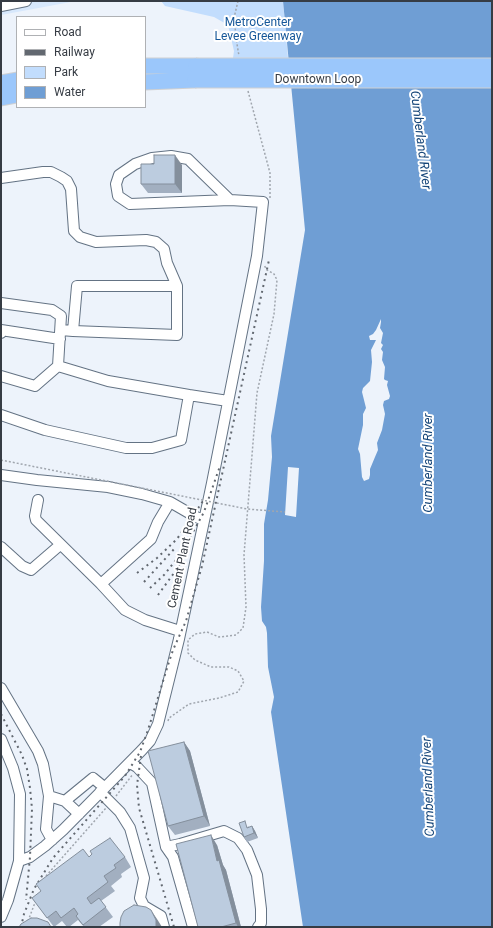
<!DOCTYPE html>
<html>
<head>
<meta charset="utf-8">
<style>
  body { margin:0 }
  #map { position:relative; width:493px; height:928px; overflow:hidden; background:#edf3fb; font-family:Roboto,sans-serif }
  canvas { display:block }
  .frame { position:absolute; inset:0; border:2px solid #363c44; pointer-events:none }
  .legend { position:absolute; left:16px; top:16px; width:130px; height:92px; box-sizing:border-box; background:#fff; border:1px solid #afb1b4; margin:0; padding:5px 7px; list-style:none; font-size:12px; color:#363c44 }
  .legend li { display:flex; align-items:center; gap:8px; height:20px }
  .legend b { width:20px; border:1px solid #afb1b4 }
</style>
</head>
<body>
<div id="map">
<canvas width="493" height="928"></canvas>
<div class="frame"></div>
<ul class="legend">
<li><b style="height:5px;background:#fff"></b>Road</li>
<li><b style="height:5px;background:#626870"></b>Railway</li>
<li><b style="height:11px;background:#c2ddfd"></b>Park</li>
<li><b style="height:11px;background:#6f9ed4"></b>Water</li>
</ul>
</div>
<script>
const context = document.querySelector('canvas').getContext('2d');
context.lineJoin = 'round';
function fillPath(path, color) {
  context.fillStyle = color;
  context.fill(path, 'evenodd');
}
function poly(rows) {
  const path = new Path2D();
  for (const r of rows) {
    path.moveTo(r[0], r[1]);
    for (let i = 2; i < r.length; i += 2) path.lineTo(r[i], r[i + 1]);
  }
  return path;
}
function trace(path, color, width, dash) {
  context.strokeStyle = color;
  context.lineWidth = width;
  context.lineCap = dash ? 'butt' : 'round';
  context.setLineDash(dash || []);
  context.stroke(path);
}
function drawText(font, color, halo, rows, align = 'center') {
  context.font = font + ' Roboto,sans-serif';
  context.lineWidth = 4;
  context.setLineDash([]);
  context.textBaseline = 'middle';
  context.strokeStyle = halo;
  context.fillStyle = color;
  for (const [text, x, y, turn = 0] of rows) {
    context.save();
    context.translate(x, y);
    context.rotate((+turn || 0) * Math.PI / 180);
    context.textAlign = isNaN(turn) ? turn : align;
    if (halo) context.strokeText(text, 0, 0);
    context.fillText(text, 0, 0);
    context.restore();
  }
}
fillPath(poly([
  [1,1,76,1,1,15]
]), '#d7e8fc');
fillPath(poly([
  [161,1,283,1,288,58,233,58,234,51,228,25,214,17,165,6]
]), '#c2ddfd');
fillPath(poly([
  [283,1,492,1,492,927,303,927,271,712,274,697,268,667,267,633,266,627,262,621,261,607,264,561,264,524,268,500,272,457,271,436,305,230],
  [381,319,381,322,380,328,383,333,381,343,383,345,381,349,383,352,382,360,385,367,384,379,385,380,388,381,387,385,390,396,389,399,384,401,383,405,385,414,382,430,377,443,378,450,375,457,370,469,370,475,369,479,364,481,362,477,360,454,358,449,363,425,363,414,366,408,362,392,363,388,370,381,372,362,371,350,376,340,370,340,369,336,373,334,376,330],
  [288,467,299,468,296,517,285,515]
]), '#6f9ed4');
const minor = poly([
  [1,6,26,1],
  [1,178,43,172,51,172,61,177,67,181,71,189,74,231,80,237,96,242,146,240,156,242,164,249,167,263,177,286],
  [1,303,52,310,61,316,58,366,35,386,1,376],
  [61,330,73,331,177,335,177,286,77,286,73,331],
  [1,333,1,330,60,339],
  [58,366,108,381,189,395,228,401],
  [1,415,45,430,126,448,152,448,181,440,189,395],
  [1,475,37,480,108,487,142,494,170,502],
  [38,500,35,516,36,520,101,584],
  [1,547,22,566,31,570,60,545],
  [180,631,145,620,125,610,101,584,151,539,158,522,170,502,196,517,204,520],
  [1,688,38,751,43,764,49,796,46,829,52,840],
  [1,739,13,768,20,794,19,861,8,900,1,917],
  [130,763,137,767,152,783,166,847,173,857,193,927],
  [100,792,120,812,130,828,144,878,140,898,144,906,161,916,164,927],
  [49,796,65,801,79,814],
  [65,801,93,778,104,787],
  [166,847,180,844,224,831,238,838,247,850,257,875,261,909,261,923,258,927],
  [19,861,30,857,45,846,63,830,142,750,150,741,158,724,179,639,212,483,257,256,263,202,230,200,188,159,171,156,152,158,135,164,119,175,116,184,118,196,130,204,230,200]
]);
const highway = poly([
  [145,66,196,66],
  [145,82,195,80],
  [1,83,17,80],
  [1,98,17,95]
]);
trace(minor, '#647384', 12);
trace(highway, '#cfd0d2', 17);
trace(poly([
  [238,1,234,18,237,44,239,56],
  [248,91,270,173,270,198],
  [168,721,169,718,189,704,219,698,238,692,244,681,238,671,229,667,211,667,195,660,188,653,188,640,195,634,207,632,219,637,236,635,243,628,246,607,244,555,257,393,274,314,277,280,274,274,267,270,264,265],
  [116,796,133,774],
  [46,876,106,808],
  [28,921,36,900]
]), '#a0a6ae', 1.5, [2, 2]);
trace(minor, '#fff', 10);
trace(highway, '#9bc7fb', 15);
trace(poly([
  [137,573,157,558,177,539,203,501],
  [144,582,175,548],
  [150,588,164,575,176,560,193,532,204,512,220,466],
  [158,595,174,573,187,553],
  [1,714,22,755,27,769,30,788,32,809,30,857,26,900],
  [141,756,137,785,139,808,174,927],
  [21,927,24,914,34,889,53,858,125,776,140,752,148,730,168,665,173,650,186,621,202,566,269,260]
]), '#626870', 2, [2, 4]);
const highwayBridge = poly([
  [196,66,492,66],
  [195,80,492,80]
]);
trace(highwayBridge, '#cfd0d2', 17, []);
trace(poly([
  [1,460,247,509,285,512]
]), '#a0a6ae', 1.5, [2, 2]);
trace(highwayBridge, '#9bc7fb', 15);
fillPath(poly([
  [182,165,182,193,148,193,141,184],
  [184,742,190,751,210,826,175,835,168,826],
  [248,826,249,827,252,826,255,831,258,838,247,842,244,837],
  [217,845,223,865,226,870,241,927,198,927],
  [89,857,125,857,131,867,121,874,122,877,111,886,115,891,101,901,113,917,99,927,84,927,78,920,69,927,67,927,62,921,54,927,32,898]
]), '#a2afc0');
fillPath(poly([
  [175,155,182,165,182,193,175,184],
  [184,742,190,751,210,826,204,816],
  [252,826,255,831,258,838,254,833],
  [211,835,217,845,223,865,226,870,241,927,238,927,236,923,217,861],
  [151,910,157,919,162,927,156,927]
]), '#848f9c');
const building = poly([
  [154,155,175,155,175,184,141,184,141,164,154,164,154,155],
  [184,742,204,816,168,826,148,751,184,742],
  [245,821,247,828,252,826,254,833,244,837,239,823,245,821],
  [211,835,217,861,219,860,236,923,221,927,198,927,176,844,211,835],
  [110,838,125,857,114,865,116,868,104,876,108,882,87,898,91,904,99,898,106,907,83,925,76,916,78,914,74,908,61,918,56,911,47,918,32,898,41,891,36,884,83,849,89,857,92,854,90,851,110,838],
  [134,905,146,907,151,910,156,920,156,927,120,927,120,923,121,917,124,911,134,905],
  [31,918,37,918,48,922,51,927,19,927,21,924,31,918]
]);
fillPath(building, '#bcccdf');
trace(building, '#848f9c', 1);
drawText('12px', '#155799', '#fff', [
  ["MetroCenter",258,23],
  ["Levee Greenway",258,37]
]);
drawText('12px', '#363c44', '#fff', [
  ["Downtown Loop",318,80],
  ["Cement Plant Road",183,558,-78]
]);
drawText('italic 13px', '#164679', '#fff', [
  ["Cumberland River",420,140,83],
  ["Cumberland River",429,463,-90],
  ["Cumberland River",429,787,-92]
]);
</script>
</body>
</html>
